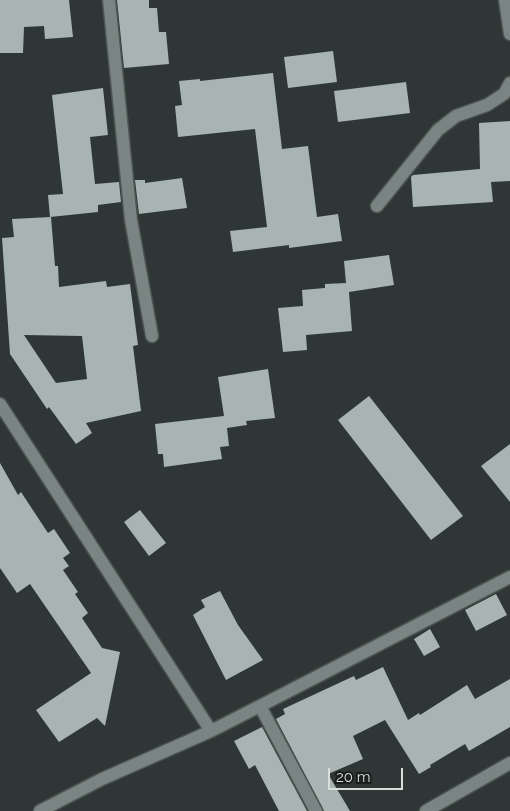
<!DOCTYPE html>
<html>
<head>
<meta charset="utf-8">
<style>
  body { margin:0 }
  #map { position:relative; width:510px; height:811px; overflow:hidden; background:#2e3736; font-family:Raleway,sans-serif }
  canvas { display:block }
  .scale { position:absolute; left:328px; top:768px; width:75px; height:22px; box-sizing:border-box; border:2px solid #d8dedc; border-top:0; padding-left:6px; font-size:15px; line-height:18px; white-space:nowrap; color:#d8dedc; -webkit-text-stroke:4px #191e1d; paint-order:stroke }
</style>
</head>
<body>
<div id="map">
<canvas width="510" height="811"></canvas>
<div class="scale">20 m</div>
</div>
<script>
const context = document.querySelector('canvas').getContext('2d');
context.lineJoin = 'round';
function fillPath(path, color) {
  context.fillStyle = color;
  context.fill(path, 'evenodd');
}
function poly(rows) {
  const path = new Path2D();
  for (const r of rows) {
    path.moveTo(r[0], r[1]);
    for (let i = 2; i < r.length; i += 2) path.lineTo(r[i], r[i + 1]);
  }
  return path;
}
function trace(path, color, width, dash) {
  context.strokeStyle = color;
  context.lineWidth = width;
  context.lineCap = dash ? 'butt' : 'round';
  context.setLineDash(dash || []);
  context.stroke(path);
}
fillPath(poly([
  [0,0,69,0,73,37,45,39,44,26,24,27,23,53,0,53],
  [117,0,149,0,149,8,157,8,159,32,166,32,169,64,124,68],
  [333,51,337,82,288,88,284,57],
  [273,73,282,149,308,146,317,217,338,214,342,241,289,248,289,245,233,252,230,231,267,227,255,129,178,137,175,106,182,105,179,81,200,79,200,81],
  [406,82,410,113,338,122,334,91],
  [103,88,108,135,90,137,95,184,119,182,121,202,98,205,98,212,50,217,48,195,63,194,52,95],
  [510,121,510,181,491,182,493,202,413,207,411,177,413,175,480,169,479,123],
  [182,178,187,208,139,214,135,180,145,180,145,183],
  [51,217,55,266,58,266,59,287,106,281,107,287,130,284,138,345,133,346,141,411,86,423,92,433,76,444,49,407,47,409,10,354,2,238,14,237,12,219],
  [24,335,82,336,87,379,56,383],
  [389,255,394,285,349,292,352,331,306,335,307,350,283,352,278,308,303,306,302,290,325,288,325,284,346,283,344,261],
  [268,369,275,418,246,421,247,425,227,428,229,446,220,447,222,459,164,467,163,454,158,454,155,424,224,416,218,377],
  [369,396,463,516,431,540,338,420],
  [510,444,510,502,481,466],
  [0,463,18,495,21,492,48,533,54,529,70,553,63,558,69,566,63,570,78,592,75,594,88,613,82,618,102,648,120,652,105,726,97,718,59,742,36,710,91,673,30,584,17,593,0,568],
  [140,510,166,543,149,556,124,522],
  [220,591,238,625,263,660,226,680,193,615,205,607,201,600],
  [496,594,507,615,476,631,465,610],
  [430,629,440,647,424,656,414,639],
  [383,667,408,720,419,713,420,715,467,685,475,699,510,679,510,727,469,751,465,744,430,765,431,767,419,774,385,720,353,736,363,759,328,774,350,811,324,811,276,719,285,714,283,709,354,676,356,680],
  [262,727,307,811,279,811,255,765,249,769,234,741]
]), '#a8b4b2');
const street = poly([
  [109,0,131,220,152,336],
  [505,0,510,34],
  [377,206,438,130,456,116,487,105,504,94,510,83],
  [0,404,211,731],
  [260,706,316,811],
  [40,811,102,779,211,731,260,706,510,577],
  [426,811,510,763]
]);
trace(street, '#4c5452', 15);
trace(street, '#7a8583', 12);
</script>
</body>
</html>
